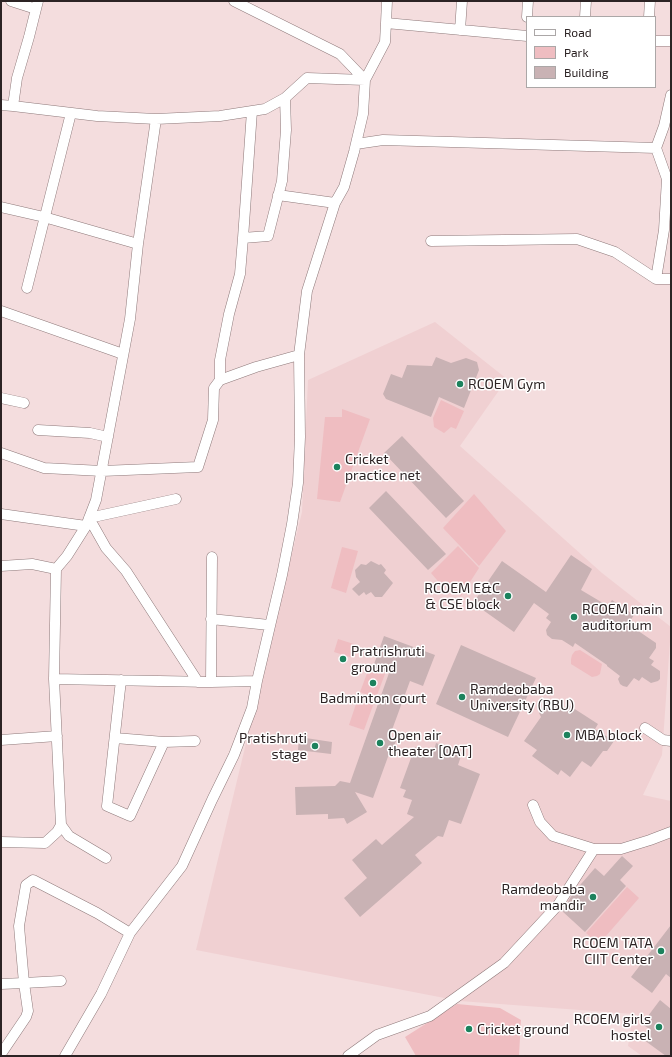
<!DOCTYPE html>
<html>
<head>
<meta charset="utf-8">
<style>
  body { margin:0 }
  #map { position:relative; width:672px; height:1057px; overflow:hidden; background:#f4ddde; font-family:"Exo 2",sans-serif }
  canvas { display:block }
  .frame { position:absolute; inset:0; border:2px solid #2c2324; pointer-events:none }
  .legend { position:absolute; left:526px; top:16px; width:130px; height:72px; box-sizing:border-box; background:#fff; border:1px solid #aba7a7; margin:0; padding:5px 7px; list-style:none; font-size:12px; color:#2c2324 }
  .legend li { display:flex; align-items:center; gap:8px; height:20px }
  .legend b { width:20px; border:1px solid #aba7a7 }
</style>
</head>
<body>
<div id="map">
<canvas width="672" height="1057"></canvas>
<div class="frame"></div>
<ul class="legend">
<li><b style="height:5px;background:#fff"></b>Road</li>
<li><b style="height:11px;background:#efbdc1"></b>Park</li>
<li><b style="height:11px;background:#c9b2b4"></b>Building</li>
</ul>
</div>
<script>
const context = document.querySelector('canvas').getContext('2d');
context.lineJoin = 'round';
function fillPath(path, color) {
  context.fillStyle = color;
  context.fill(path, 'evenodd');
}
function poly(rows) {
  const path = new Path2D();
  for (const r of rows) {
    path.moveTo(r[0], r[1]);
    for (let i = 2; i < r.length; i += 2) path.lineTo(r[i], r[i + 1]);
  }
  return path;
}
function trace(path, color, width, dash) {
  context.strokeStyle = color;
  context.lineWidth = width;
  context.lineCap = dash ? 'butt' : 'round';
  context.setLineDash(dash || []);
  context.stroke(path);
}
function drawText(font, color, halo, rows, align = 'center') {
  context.font = font + ' "Exo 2",sans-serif';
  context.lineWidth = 3;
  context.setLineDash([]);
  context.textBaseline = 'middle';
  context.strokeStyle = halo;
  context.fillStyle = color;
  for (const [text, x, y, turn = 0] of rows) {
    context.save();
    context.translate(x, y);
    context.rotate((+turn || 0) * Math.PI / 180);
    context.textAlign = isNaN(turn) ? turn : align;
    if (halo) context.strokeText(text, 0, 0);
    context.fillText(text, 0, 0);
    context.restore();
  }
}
fillPath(poly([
  [435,322,507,379,460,446,602,573,671,627,662,755,643,795,671,801,671,1056,642,1056,628,1046,633,1014,460,1001,196,950,302,512,308,380]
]), '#f0d0d2');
fillPath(poly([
  [441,400,464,411,456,429,451,427,444,433,434,427,433,418],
  [342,409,370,419,340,502,317,499,325,417,342,417],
  [474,494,506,531,479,566,443,528],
  [458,546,479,568,461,596,447,583,443,587,431,573],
  [342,547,358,551,346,593,331,588],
  [338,639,357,645,353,658,334,652],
  [580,650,602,664,600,674,597,676,592,677,571,664,571,659,572,655,575,651],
  [369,668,385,674,376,698,360,692],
  [359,695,375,700,364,730,349,725],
  [627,887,639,898,599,944,586,933],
  [457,1004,500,1008,521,1020,519,1056,416,1056,405,1037]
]), '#efbdc1');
fillPath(poly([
  [436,357,451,363,466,358,477,362,479,370,464,408,439,397,431,417,386,399,383,394,391,374,402,378,407,365,432,366],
  [402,436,464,501,446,518,384,453],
  [386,491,446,554,428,570,369,508],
  [571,555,592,569,581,590,608,606,612,600,634,615,628,624,656,643,656,648,649,658,654,661,651,665,660,671,660,679,658,681,651,683,642,677,639,681,634,678,627,687,623,686,620,684,618,679,620,676,607,666,607,665,575,643,573,647,562,640,552,639,547,635,546,630,551,622,546,618,549,614,534,603,514,632,473,603,502,561,546,592],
  [371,561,379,565,381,564,386,570,384,573,393,583,382,597,375,597,371,592,366,595,364,592,359,596,352,589,360,582,356,577,355,570,361,564,366,565],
  [384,636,435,655,423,686,410,681,389,738,396,741,391,755,389,754,373,798,355,792,367,812,347,824,344,818,328,819,328,814,296,815,295,787,335,786,340,781,350,783,389,673,373,667],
  [461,645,536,678,508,737,436,704],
  [548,699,564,709,567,704,598,724,595,729,614,741,607,751,603,751,591,767,582,761,570,777,561,770,558,775,532,756,537,750,524,741,541,717,539,713],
  [299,737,332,742,331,754,298,750],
  [436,743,462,753,458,765,480,774,461,824,449,820,443,837,438,836,415,855,422,863,360,917,344,898,367,878,352,860,376,839,382,845,414,817,407,814,412,800,403,797,406,790,400,788,415,747,433,754],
  [622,856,633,866,620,880,626,886,585,932,562,911,574,892,595,868,604,876],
  [671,925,671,978,666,974,652,993,631,977],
  [660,1000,671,1009,671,1053,669,1056,666,1056,644,1040,651,1030,642,1024]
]), '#c9b2b4');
const minor = poly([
  [11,1,36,9],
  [234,1,340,54,365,80],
  [387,1,386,23,527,36],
  [527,17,528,1],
  [585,17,586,1],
  [649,17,650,1],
  [460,30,462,1],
  [655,41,671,41],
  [671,95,664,126,656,148,667,179,664,230,656,279,671,279],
  [285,98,286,130,282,181,268,236,243,238,240,274,229,314,220,360,220,380,256,367,299,355],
  [1,105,13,106,17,78,29,37,38,1],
  [13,106,97,116,156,119,220,116,265,109,285,98,307,78,365,80],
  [356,144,383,140,656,148],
  [278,195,335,203],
  [1,207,44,217,138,244],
  [243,238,252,111],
  [431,241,577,239,615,252,656,279],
  [27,288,71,113],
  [1,311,123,354],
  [1,398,24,403],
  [38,430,90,433,108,437],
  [1,453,44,468,102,471,198,467,213,420,214,388,220,380],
  [176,499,89,518,106,548,126,571,198,682],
  [1,514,86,526],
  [1,566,32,564,56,569,67,556,86,526,96,500,130,319,138,244,156,119],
  [56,569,54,679,211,682,257,681,282,575,292,524,298,483,300,437,299,355,307,291,335,203,344,187,354,152,363,114,365,80,385,42,386,23],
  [211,619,269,625],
  [54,679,61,825,69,836,106,858],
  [121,680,107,806,130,816,164,742,195,741],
  [211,682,212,557],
  [645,728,663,740,671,741],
  [115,738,164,742],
  [1,740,57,736],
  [533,805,540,822,553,836,594,849,621,849,650,840,671,832],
  [1,842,45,843,57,832,61,825],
  [1,984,24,983,19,926,26,885,33,880,97,913,130,933,182,866,212,800,234,755,252,708,257,681],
  [1,1054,26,1017,28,1011,24,983,61,981],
  [65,1056,101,994,130,933],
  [348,1056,377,1035,430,1016,504,963,558,905,594,849]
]);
trace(minor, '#8e797a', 11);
trace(minor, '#fff', 10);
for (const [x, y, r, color] of [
  [460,384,4,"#1c825d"],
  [337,467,4,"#1c825d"],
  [508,596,4,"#1c825d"],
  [574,617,4,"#1c825d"],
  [343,659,4,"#1c825d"],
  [373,683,4,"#1c825d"],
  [462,697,4,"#1c825d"],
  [567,735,4,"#1c825d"],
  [380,743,4,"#1c825d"],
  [315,746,4,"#1c825d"],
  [593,897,4,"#1c825d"],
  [661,951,4,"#1c825d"],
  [659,1027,4,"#1c825d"],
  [469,1029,4,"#1c825d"]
]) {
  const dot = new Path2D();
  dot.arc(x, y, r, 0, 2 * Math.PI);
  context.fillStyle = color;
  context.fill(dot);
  trace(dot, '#fff', 1.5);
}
drawText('14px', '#2c2324', '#fff', [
  ["RCOEM Gym",468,384],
  ["Cricket",345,459],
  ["practice net",345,475],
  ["RCOEM E&C",500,588,"right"],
  ["& CSE block",500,604,"right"],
  ["RCOEM main",582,609],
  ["auditorium",582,625],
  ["Pratrishruti",351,651],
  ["ground",351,667],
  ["Ramdeobaba",470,689],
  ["University (RBU)",470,705],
  ["Badminton court",373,698,"center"],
  ["Open air",388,735],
  ["theater [OAT]",388,751],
  ["MBA block",575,735],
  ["Pratishruti",307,738,"right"],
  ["stage",307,754,"right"],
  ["Ramdeobaba",585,889,"right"],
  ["mandir",585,905,"right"],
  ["RCOEM TATA",653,943,"right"],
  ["CIIT Center",653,959,"right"],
  ["RCOEM girls",651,1019,"right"],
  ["hostel",651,1035,"right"],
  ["Cricket ground",477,1029]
], 'left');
</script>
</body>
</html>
